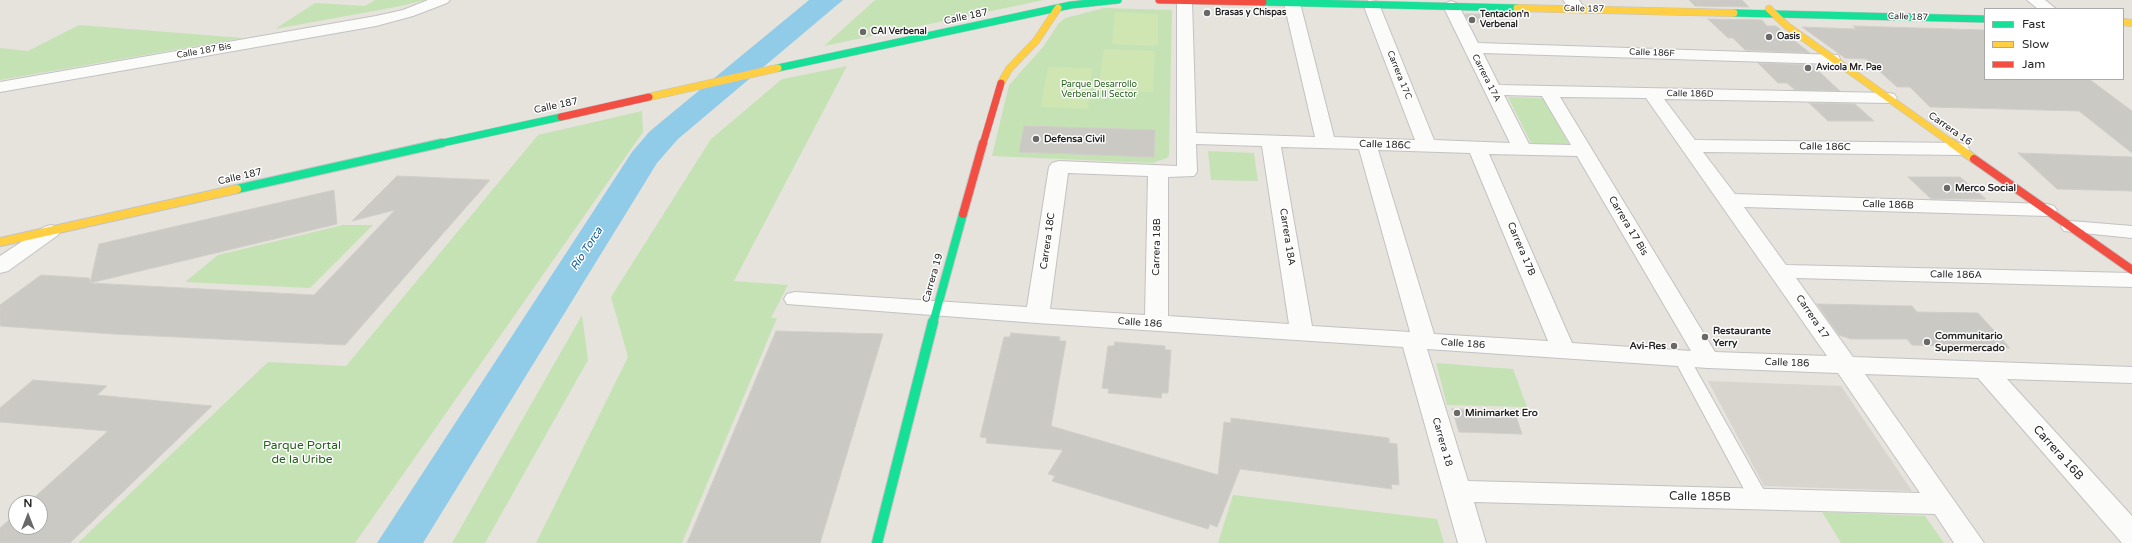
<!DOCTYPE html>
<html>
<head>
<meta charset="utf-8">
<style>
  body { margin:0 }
  #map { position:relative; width:2132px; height:543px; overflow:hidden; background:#e6e3dd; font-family:"Varela Round",sans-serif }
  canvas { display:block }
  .legend { position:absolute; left:1984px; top:8px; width:140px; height:72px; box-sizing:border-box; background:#fff; border:1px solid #a9a9a9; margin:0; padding:5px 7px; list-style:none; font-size:12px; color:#272727 }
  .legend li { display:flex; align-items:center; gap:8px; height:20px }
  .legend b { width:20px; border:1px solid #a9a9a9 }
  .north { position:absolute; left:8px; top:495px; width:40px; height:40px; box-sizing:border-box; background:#fff; border:1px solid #a9a9a9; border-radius:50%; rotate:0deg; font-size:11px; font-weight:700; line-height:16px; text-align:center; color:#272727 }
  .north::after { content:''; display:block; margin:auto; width:14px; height:18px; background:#6a6967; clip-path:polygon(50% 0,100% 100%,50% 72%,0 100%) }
</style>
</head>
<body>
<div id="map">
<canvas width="2132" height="543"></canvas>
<ul class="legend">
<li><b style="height:5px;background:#16e098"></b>Fast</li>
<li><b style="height:5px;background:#ffcf43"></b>Slow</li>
<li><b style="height:5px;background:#f24e42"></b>Jam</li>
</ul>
<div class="north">N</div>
</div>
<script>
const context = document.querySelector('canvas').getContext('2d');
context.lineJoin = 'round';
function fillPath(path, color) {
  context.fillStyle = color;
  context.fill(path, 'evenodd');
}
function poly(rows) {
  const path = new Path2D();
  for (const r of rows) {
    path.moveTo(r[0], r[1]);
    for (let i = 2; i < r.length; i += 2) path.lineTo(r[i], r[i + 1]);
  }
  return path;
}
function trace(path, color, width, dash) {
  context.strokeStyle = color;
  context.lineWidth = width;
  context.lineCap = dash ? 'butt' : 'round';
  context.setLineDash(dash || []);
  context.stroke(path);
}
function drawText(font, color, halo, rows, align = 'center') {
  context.font = font + ' "Varela Round",sans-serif';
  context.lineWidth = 3;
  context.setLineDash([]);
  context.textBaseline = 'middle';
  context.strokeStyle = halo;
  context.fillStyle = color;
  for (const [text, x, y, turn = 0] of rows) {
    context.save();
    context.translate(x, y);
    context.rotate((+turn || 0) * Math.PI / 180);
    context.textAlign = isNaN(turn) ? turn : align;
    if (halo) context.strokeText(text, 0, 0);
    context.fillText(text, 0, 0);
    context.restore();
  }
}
fillPath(poly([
  [375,0,426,0,401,6,275,29,315,3,365,6],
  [875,0,1044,0,824,46],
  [1104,8,1172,10,1169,155,1167,158,1152,163,992,156,1009,85,1043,47,1058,24,1065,18],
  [79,25,243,38,0,80,0,48,28,51],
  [847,66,734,281,788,285,771,318,777,318,682,543,536,543,628,357,611,297,711,139,782,79],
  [1508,97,1543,98,1571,148,1533,147],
  [642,111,643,132,355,543,78,543,268,362,346,366,538,135],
  [1208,151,1254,153,1258,181,1211,180],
  [343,225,373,225,310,288,185,282,218,255],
  [582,315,588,360,485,543,452,543],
  [1436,363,1513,369,1527,407,1447,405],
  [1233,495,1437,519,1444,543,1218,543],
  [1822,512,1925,516,1944,543,1841,543]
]), '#c5e2b5');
fillPath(poly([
  [1115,12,1158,14,1158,46,1112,44],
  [1104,49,1155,51,1153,92,1098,90],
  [1048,67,1092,68,1088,109,1041,107]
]), '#cfe6b3');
fillPath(poly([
  [1708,381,1841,386,1912,491,1764,486]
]), '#d8d5ce');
fillPath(poly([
  [809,0,843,0,678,139,657,163,423,543,377,543,632,152,650,131]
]), '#90cce8');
const building = poly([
  [1689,0,1742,0,1749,7,1695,6,1689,0],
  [1465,14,1484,14,1490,23,1469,22,1465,14],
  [1708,19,1762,20,1767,26,1776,26,1810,53,1745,50,1733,38,1728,38,1708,19],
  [1853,26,1985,30,1985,79,2089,79,2132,111,2132,153,2079,111,1930,107,1910,87,1897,87,1866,59,1845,58,1802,27,1856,29,1853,26],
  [1758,63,1812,65,1840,91,1795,90,1787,83,1778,83,1758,63],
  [1809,103,1855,104,1874,121,1828,121,1809,103],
  [1024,126,1155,130,1154,157,1019,152,1024,126],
  [2018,153,2132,157,2132,191,2057,189,2018,153],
  [397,176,490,180,345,345,113,334,0,326,0,305,41,275,89,278,90,283,99,244,334,190,337,224,90,283,314,295,395,210,352,221,397,176],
  [1908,177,1960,177,1986,199,1931,199,1908,177],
  [1817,304,1912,306,1917,312,1978,313,2010,348,1912,345,1907,339,1851,339,1839,335,1817,304],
  [776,331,883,334,820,543,687,543,776,331],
  [1011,333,1060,337,1059,341,1066,341,1051,426,1218,475,1224,422,1231,423,1231,418,1389,438,1389,443,1397,444,1399,485,1391,484,1392,489,1240,469,1217,527,1210,524,1208,529,1052,481,1055,476,1048,474,1063,450,986,443,987,438,980,437,1004,337,1010,337,1011,333],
  [1115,342,1165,346,1165,350,1171,350,1168,393,1162,393,1161,398,1108,393,1109,389,1102,388,1108,346,1114,346,1115,342],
  [33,380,107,386,97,395,212,406,70,543,0,543,0,528,16,514,16,527,40,527,40,503,28,503,108,431,0,422,0,408,33,380],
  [1452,409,1514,410,1522,434,1459,432,1452,409]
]);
fillPath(building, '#cbc9c4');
trace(building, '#d1cec9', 1);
const lane = poly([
  [1682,354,1688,355,1690,359,1766,494,1768,499,1766,504,1759,506,1752,504,1674,359,1676,355,1682,354]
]);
const street = poly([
  [428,0,450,0,447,3,413,16,376,26,0,92,0,82,376,16,403,10,428,0],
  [1177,0,1192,1,1196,133,1315,137,1284,3,1286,0,1298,0,1300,3,1334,137,1415,140,1363,4,1369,0,1376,1,1379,4,1434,140,1510,143,1443,6,1446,3,1451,1,1456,3,1459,6,1478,43,1838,55,1840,59,1838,63,1832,64,1483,53,1499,85,1888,93,1894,94,1897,98,1894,102,1888,103,1664,99,1695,140,1960,143,1967,145,1969,149,1967,153,1960,155,1703,152,1735,194,2047,204,2054,206,2057,210,2054,214,2047,216,1744,207,1786,265,2132,273,2132,287,1796,278,1853,357,2132,367,2132,383,2007,379,2132,516,2132,543,2122,543,1978,378,1865,374,1984,543,1954,543,1935,514,1474,502,1486,543,1458,543,1403,347,1037,323,787,304,784,299,787,294,795,292,1027,307,1049,167,1052,163,1059,161,1177,166,1177,0],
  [1504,95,1542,96,1571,145,1529,144,1504,95],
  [1560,97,1646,98,1827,356,1715,352,1560,97],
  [1196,144,1262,146,1289,324,1168,316,1168,177,1194,176,1197,172,1196,144],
  [1281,147,1359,149,1410,332,1312,326,1281,147],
  [1378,150,1470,153,1548,341,1434,334,1378,150],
  [1489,154,1577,156,1691,351,1572,343,1489,154],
  [1068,173,1148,176,1145,315,1050,309,1068,173],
  [1427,349,1708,368,1838,373,1920,493,1468,481,1427,349],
  [1563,0,1579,0,1585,9,1582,12,1572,12,1563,0],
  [2027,0,2045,0,2056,9,2038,9,2027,0],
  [2071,221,2132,226,2132,238,2064,231,2061,227,2064,223,2071,221],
  [51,225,58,227,61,231,58,235,8,271,0,273,0,256,44,227,51,225]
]);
const fastFar2 = poly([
  [1263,2,1517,8],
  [1734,13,1985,19],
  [778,68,1071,5,1118,0],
  [438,144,561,117]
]);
const fastFar1 = poly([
  [237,189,442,143],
  [933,323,963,214]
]);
const fast = poly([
  [877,543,933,322]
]);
const slowFar1 = poly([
  [1517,8,1734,13],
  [1769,9,1787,26,1953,144],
  [2123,22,2132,23],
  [1001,83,1009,69,1036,41,1058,8],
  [649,97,778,68]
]);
const slow = poly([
  [1952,143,1974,159],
  [0,242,237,189]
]);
const jamFar1 = poly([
  [1159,0,1263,2],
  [561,117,649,97],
  [983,144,1001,83]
]);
const jam = poly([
  [1974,159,2132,270],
  [963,214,983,143]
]);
trace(lane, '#c3c2c3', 2);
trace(street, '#c3c2c3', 2);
trace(fastFar2, '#c3c2c3', 8);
trace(fastFar1, '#c3c2c3', 10);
trace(fast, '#c3c2c3', 12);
trace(slowFar1, '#c3c2c3', 8);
trace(slow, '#c3c2c3', 10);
trace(jamFar1, '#c3c2c3', 8);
trace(jam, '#c3c2c3', 10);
fillPath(lane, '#fbfbfa');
fillPath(street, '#fbfbfa');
trace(fastFar2, '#16e098', 7);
trace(fastFar1, '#16e098', 8);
trace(fast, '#16e098', 10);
trace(slowFar1, '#ffcf43', 7);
trace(slow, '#ffcf43', 8);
trace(jamFar1, '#f24e42', 7);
trace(jam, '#f24e42', 8);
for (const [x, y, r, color] of [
  [1207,13,4,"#6a6967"],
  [1472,20,4,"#6a6967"],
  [863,32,4,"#6a6967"],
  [1769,37,4,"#6a6967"],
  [1808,68,4,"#6a6967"],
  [1036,139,4,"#6a6967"],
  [1947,188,4,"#6a6967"],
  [1705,337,4,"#6a6967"],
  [1927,342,4,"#6a6967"],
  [1674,346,4,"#6a6967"],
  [1457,413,4,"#6a6967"]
]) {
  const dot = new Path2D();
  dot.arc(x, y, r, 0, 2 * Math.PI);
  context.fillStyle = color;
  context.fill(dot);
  trace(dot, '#fff', 1.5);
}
drawText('9px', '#272727', '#fff', [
  ["Calle 187",1584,9,1],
  ["Calle 187",1908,17,2],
  ["Calle 187 Bis",204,51,-10],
  ["Calle 186F",1652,53,2],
  ["Carrera 17C",1399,75,68],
  ["Carrera 17A",1486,78,63],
  ["Calle 186D",1690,94,1]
]);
drawText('bold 9px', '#272727', '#fff', [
  ["Brasas y Chispas",1215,13],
  ["Tentacion'n",1480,15],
  ["Verbenal",1480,25],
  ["CAI Verbenal",871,32],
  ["Oasis",1777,37],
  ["Avicola Mr. Pae",1816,68]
], 'left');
drawText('9px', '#24621a', '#fff', [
  ["Parque Desarrollo",1099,85],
  ["Verbenal II Sector",1099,95]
]);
drawText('10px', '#272727', '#fff', [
  ["Calle 187",966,17,-12],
  ["Calle 187",556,106,-12],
  ["Carrera 16",1950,129,35],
  ["Calle 186C",1385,145,2],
  ["Calle 186C",1825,147,1],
  ["Calle 187",240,177,-13],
  ["Calle 186B",1888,205,2],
  ["Carrera 17 Bis",1628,226,59],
  ["Carrera 18A",1287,237,81],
  ["Carrera 18C",1048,241,-82],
  ["Carrera 18B",1157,247,-89],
  ["Carrera 17B",1521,249,67],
  ["Calle 186A",1956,275,1],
  ["Carrera 19",933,278,-74],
  ["Carrera 17",1812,317,56],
  ["Calle 186",1140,323,4],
  ["Calle 186",1463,344,4],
  ["Calle 186",1787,363,2],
  ["Carrera 18",1442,442,74]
]);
drawText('bold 10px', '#272727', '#fff', [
  ["Defensa Civil",1044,139],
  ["Merco Social",1955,188],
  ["Restaurante",1713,331],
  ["Yerry",1713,343],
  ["Communitario",1935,336],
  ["Supermercado",1935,348],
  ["Avi-Res",1666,346,"right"],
  ["Minimarket Ero",1465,413]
], 'left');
drawText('italic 11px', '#0e5d95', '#fff', [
  ["Río Torca",587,249,-57]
]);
drawText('12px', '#24621a', '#fff', [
  ["Parque Portal",302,446],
  ["de la Uribe",302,460]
]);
drawText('12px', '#272727', '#fff', [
  ["Carrera 16B",2058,453,48],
  ["Calle 185B",1700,497,1]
]);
</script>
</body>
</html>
